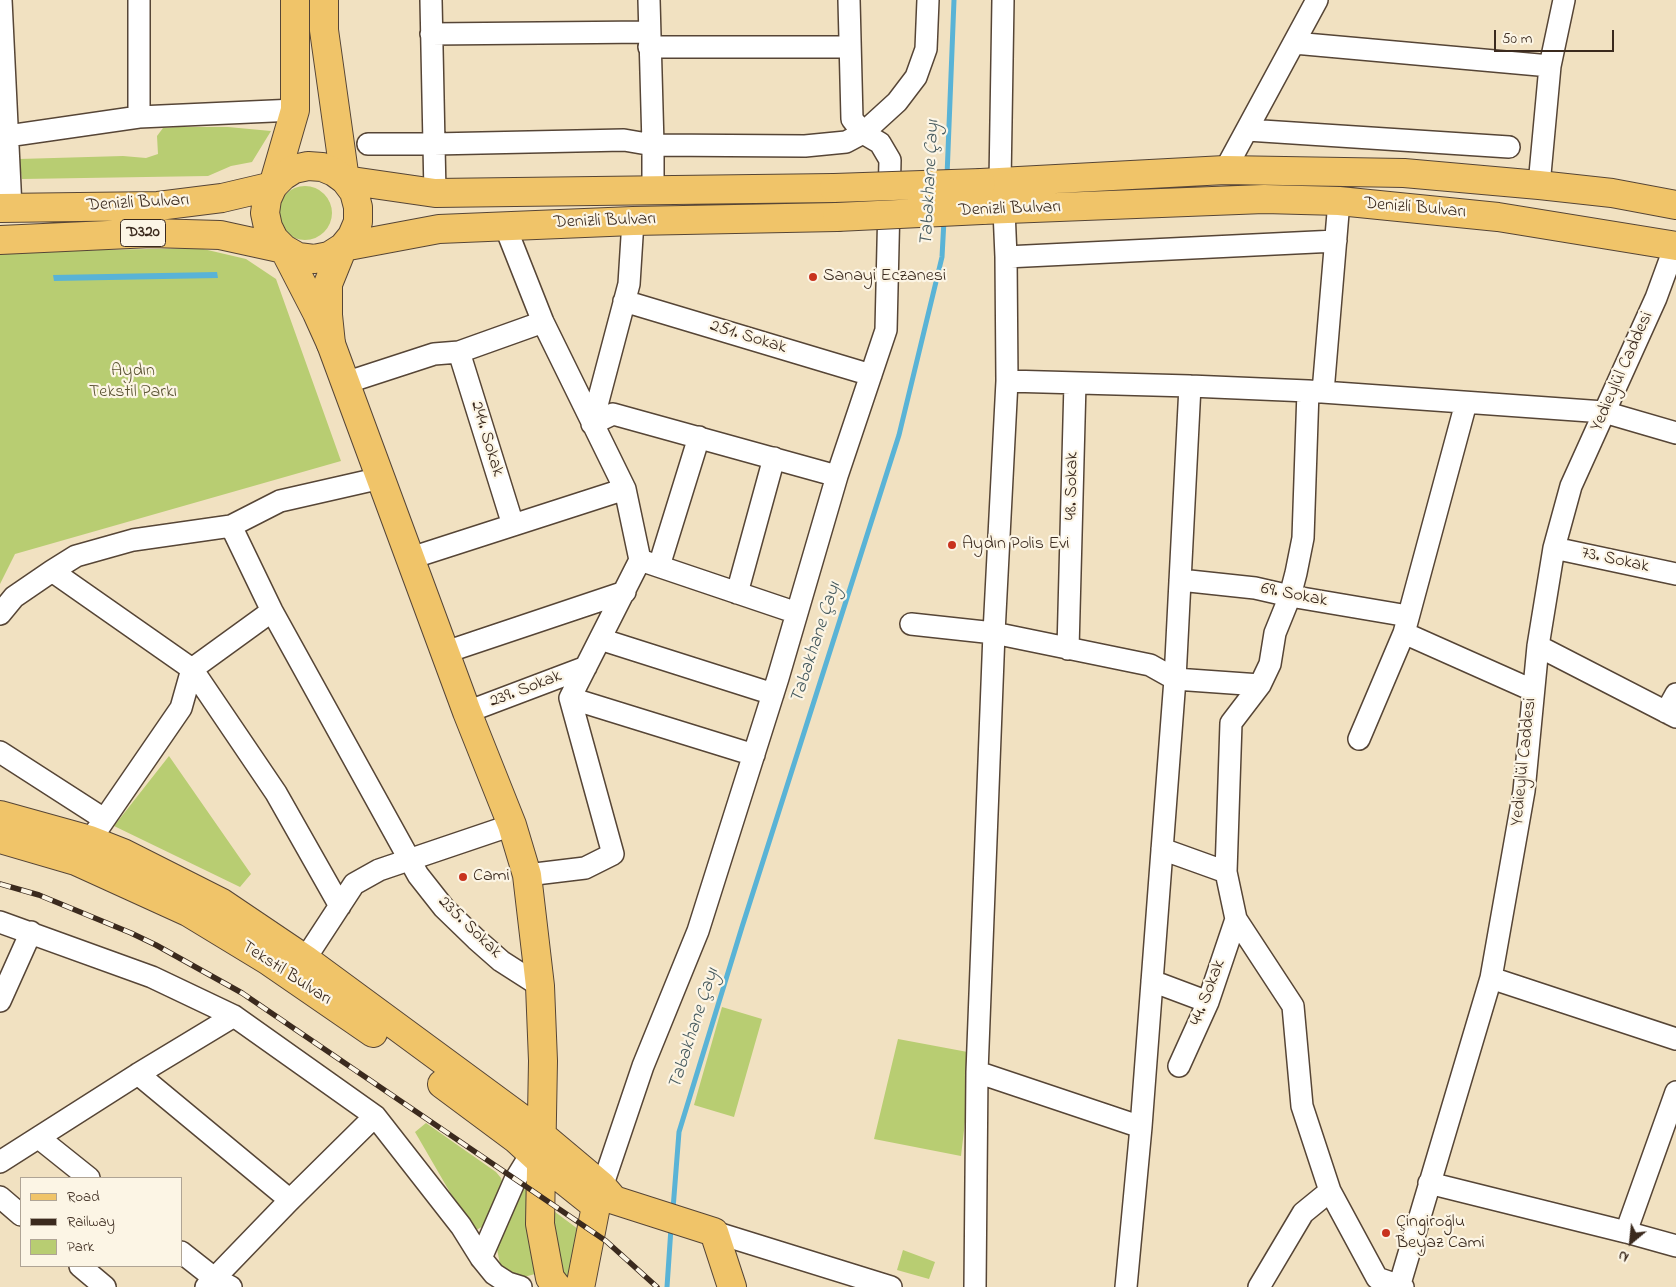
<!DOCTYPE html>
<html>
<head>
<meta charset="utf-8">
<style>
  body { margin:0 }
  #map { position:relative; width:1676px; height:1287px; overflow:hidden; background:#f1e1c1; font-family:"Indie Flower",sans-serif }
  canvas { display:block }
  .legend { position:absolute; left:20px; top:1177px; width:162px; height:90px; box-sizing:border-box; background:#fcf5e5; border:1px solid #afa495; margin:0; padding:6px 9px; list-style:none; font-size:15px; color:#3b2a1e }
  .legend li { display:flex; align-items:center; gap:10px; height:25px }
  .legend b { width:25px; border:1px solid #afa495 }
  .north { position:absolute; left:1606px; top:1217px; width:50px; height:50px; -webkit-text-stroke:4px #fcf5e5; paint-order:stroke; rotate:208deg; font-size:14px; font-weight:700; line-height:20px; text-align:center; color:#3b2a1e }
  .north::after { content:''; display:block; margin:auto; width:18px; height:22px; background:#3b2a1e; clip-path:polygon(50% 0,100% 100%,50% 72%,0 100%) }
  .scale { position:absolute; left:1494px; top:30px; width:120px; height:22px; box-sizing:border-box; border:2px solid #3b2a1e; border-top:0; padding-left:6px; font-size:15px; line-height:18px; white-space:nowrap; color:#3b2a1e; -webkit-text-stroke:4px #fcf5e5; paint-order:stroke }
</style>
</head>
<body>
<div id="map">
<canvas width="1676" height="1287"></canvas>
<ul class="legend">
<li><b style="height:6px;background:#f0c469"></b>Road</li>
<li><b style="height:6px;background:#3b2a1e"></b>Railway</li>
<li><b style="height:14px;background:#b8cd72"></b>Park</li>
</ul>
<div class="north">N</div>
<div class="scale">50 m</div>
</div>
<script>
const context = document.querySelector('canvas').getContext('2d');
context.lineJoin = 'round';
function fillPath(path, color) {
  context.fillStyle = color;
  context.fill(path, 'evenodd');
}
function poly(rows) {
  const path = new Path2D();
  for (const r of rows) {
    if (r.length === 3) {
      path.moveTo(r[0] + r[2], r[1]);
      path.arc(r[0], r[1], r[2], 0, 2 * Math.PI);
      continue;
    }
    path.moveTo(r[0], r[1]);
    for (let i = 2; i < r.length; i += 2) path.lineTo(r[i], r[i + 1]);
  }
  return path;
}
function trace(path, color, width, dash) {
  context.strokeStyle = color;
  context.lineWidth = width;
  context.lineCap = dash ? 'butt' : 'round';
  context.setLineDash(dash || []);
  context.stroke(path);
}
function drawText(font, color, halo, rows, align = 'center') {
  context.font = font + ' "Indie Flower",sans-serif';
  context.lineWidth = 4.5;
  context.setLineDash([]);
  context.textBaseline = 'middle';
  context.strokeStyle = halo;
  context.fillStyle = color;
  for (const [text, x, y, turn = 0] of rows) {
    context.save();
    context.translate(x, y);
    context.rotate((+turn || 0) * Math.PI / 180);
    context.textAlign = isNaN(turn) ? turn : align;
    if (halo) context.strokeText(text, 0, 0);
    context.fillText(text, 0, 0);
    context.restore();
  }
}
fillPath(poly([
  [178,127,228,127,271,131,252,162,231,166,208,176,22,179,19,159,123,156,146,158,158,154,157,136,163,128],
  [305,213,27],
  [199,248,246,259,276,279,341,461,15,554,0,584,0,252],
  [169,756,251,874,240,887,114,826],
  [722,1007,762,1019,734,1117,694,1105],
  [898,1039,973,1053,961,1156,874,1139],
  [426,1123,496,1172,501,1178,503,1185,485,1225,473,1232,415,1132],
  [520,1185,529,1193,535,1274,524,1277,512,1276,501,1269,497,1249,502,1222],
  [551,1209,578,1229,568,1280,562,1280],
  [903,1250,935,1262,929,1279,897,1270]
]), '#b8cd72');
fillPath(poly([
  [217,272,218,278,54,281,53,275]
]), '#59b3d6');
trace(poly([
  [947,176,954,0],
  [673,1209,679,1132,742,927,899,435,942,257,944,220],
  [667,1287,671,1228]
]), '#59b3d6', 5);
const minor = poly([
  [1,0,11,208],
  [139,0,139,117],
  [431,0,435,193],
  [649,0,653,145,653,190],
  [431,34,649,32],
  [1294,43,1550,66],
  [649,47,850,47],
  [1247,130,1509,147],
  [0,137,139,117,295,110],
  [368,144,434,144,624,140,653,145,805,146,846,142,863,133,897,102,916,77,926,49,928,0],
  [1225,170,1317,0],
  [1000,182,1003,0],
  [1539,185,1550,66,1564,0],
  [633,221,629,284,592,424,613,414,837,476],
  [505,226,543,322,625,489,640,560,570,698,613,854,585,868,527,875],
  [1006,257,1336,241],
  [624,301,871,375],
  [459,352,513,525],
  [1007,381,1190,386,1308,391,1604,412,1676,433],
  [345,383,434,354,459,352,543,322],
  [1308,391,1303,538,1296,573,1290,596,1275,633,1270,664,1260,685,1231,723,1226,872,1236,919,1293,1006,1302,1106,1330,1191,1377,1278,1403,1287],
  [1323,392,1339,201],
  [381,478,280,501,231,526,272,611,418,875,444,908,476,939,501,961,540,986],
  [231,526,133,540,76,556,52,571,192,669,272,611],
  [1554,548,1676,574],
  [411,558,625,489],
  [640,560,797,613],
  [659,566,699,437],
  [1180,580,1255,588,1290,596,1408,616],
  [737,593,774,458],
  [0,614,14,597,52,571],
  [911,624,994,633,1150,665,1175,679,1260,685],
  [1404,633,1532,690],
  [600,639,773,694],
  [1538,646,1676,717],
  [1068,649,1075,383],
  [446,652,625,592],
  [192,669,276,793,340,906],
  [570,698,754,755],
  [467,712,586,667],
  [1666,712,1676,694],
  [1359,739,1404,633,1466,403],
  [0,752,104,819],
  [1162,849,1226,872],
  [82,852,181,708,192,669],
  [0,922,152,977,234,1016,375,1116,461,1226,481,1258,494,1274,508,1283,521,1287],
  [305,959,354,884,379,870,512,825],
  [1491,978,1676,1039],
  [1152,981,1208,1002],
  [0,1001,31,932],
  [1179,1066,1208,1002,1236,919],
  [977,1072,1141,1127],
  [138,1074,290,1200],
  [39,1138,89,1178],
  [0,1162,138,1074,234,1016],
  [1429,1183,1626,1232,1676,1246],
  [0,1197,21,1215],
  [598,1199,643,1066,698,931,778,678,837,476,886,330,890,160,880,143,863,133,852,119,849,0],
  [714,1232,891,1287],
  [1626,1232,1676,1092],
  [181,1252,214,1278,231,1287],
  [481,1258,515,1180,539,1141],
  [80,1266,105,1287],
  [206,1287,290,1200,375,1116],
  [975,1287,977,1072,994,633,1007,381,1006,257,1004,210],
  [1126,1287,1141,1127,1175,679,1190,386],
  [1259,1287,1303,1213,1330,1191],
  [1399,1287,1491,978,1524,791,1538,646,1554,548,1571,486,1656,298,1675,246]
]);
const major = poly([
  [324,0,324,30,345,180],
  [273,186,295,110,295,0],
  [331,344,467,712,512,825,527,875,540,986,543,1061,540,1224,550,1278,557,1287],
  [0,815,90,840,123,853,222,903,305,959,521,1118,602,1186,614,1200,714,1232,732,1287],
  [0,839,76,861,188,912,267,960,373,1033],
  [442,1084,516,1139,541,1162,596,1206],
  [578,1287,581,1283,596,1206]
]);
const highway = poly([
  [308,166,322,167,334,172,345,180,354,192,358,207,358,222,352,236,343,247,328,284,328,315,331,344,317,313,284,249,274,239,268,227,265,213,267,199,273,186,283,176,294,169,308,166],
  [345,180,435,193,834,188],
  [981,183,1225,170,1404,173,1539,185,1612,193,1676,205],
  [0,208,158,206,222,198,273,186],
  [982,210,1264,199,1339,201,1498,217,1676,246],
  [0,240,151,233,220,235,284,249,298,257,314,259,329,256,343,247,439,229,633,221,837,217]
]);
trace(minor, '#564536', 24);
trace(major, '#564536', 30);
trace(highway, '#564536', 30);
trace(minor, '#fff', 21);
trace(major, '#f0c469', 28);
trace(highway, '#f0c469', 28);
const rail = poly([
  [0,884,39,895,131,933,156,945,242,993,606,1241,657,1287]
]);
trace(rail, '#3b2a1e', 5.5);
trace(rail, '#fcf5e5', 4, [11]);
const highwayBridge = poly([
  [834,188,981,183],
  [837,217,982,210]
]);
trace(highwayBridge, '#564536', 30, []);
trace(highwayBridge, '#f0c469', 28);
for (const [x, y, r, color] of [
  [813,277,5,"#c8321e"],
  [952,545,5,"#c8321e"],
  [463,877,5,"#c8321e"],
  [1386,1233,5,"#c8321e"]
]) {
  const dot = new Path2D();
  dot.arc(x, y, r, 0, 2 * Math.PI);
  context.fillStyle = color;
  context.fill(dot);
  trace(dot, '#fcf5e5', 2);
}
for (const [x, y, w] of [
  [143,233,45]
]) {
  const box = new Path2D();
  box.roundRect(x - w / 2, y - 13.5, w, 27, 4);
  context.fillStyle = '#fcf5e5';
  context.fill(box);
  trace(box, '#3b2a1e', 1);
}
drawText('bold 16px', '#3b2a1e', null, [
  ["D320",143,233]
]);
drawText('18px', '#3b2a1e', '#fcf5e5', [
  ["Denizli Bulvarı",138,204,-3],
  ["Denizli Bulvarı",1415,209,5],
  ["Denizli Bulvarı",1010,210,-2],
  ["Denizli Bulvarı",605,222,-2],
  ["251. Sokak",748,338,17],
  ["Yedieylül Caddesi",1623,372,-66],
  ["244. Sokak",486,439,73],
  ["48. Sokak",1073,486,-89],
  ["73. Sokak",1615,561,12],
  ["69. Sokak",1294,596,11],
  ["239. Sokak",526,690,-21],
  ["Yedieylül Caddesi",1525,762,-84],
  ["235. Sokak",469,928,44],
  ["Tekstil Bulvarı",286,974,33],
  ["44. Sokak",1209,993,-69]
]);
drawText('18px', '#3b2a1e', '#fcf5e5', [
  ["Sanayi Eczanesi",823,277],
  ["Aydın Polis Evi",962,545],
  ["Cami",473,877],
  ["Çingiroğlu",1396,1223],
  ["Beyaz Cami",1396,1244]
], 'left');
drawText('18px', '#5a5333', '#fcf5e5', [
  ["Aydın",133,372],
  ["Tekstil Parkı",133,393]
]);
drawText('italic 19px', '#465a5e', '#fcf5e5', [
  ["Tabakhane Çayı",931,183,-87],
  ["Tabakhane Çayı",817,643,-72],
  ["Tabakhane Çayı",695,1029,-72]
]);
</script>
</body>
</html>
